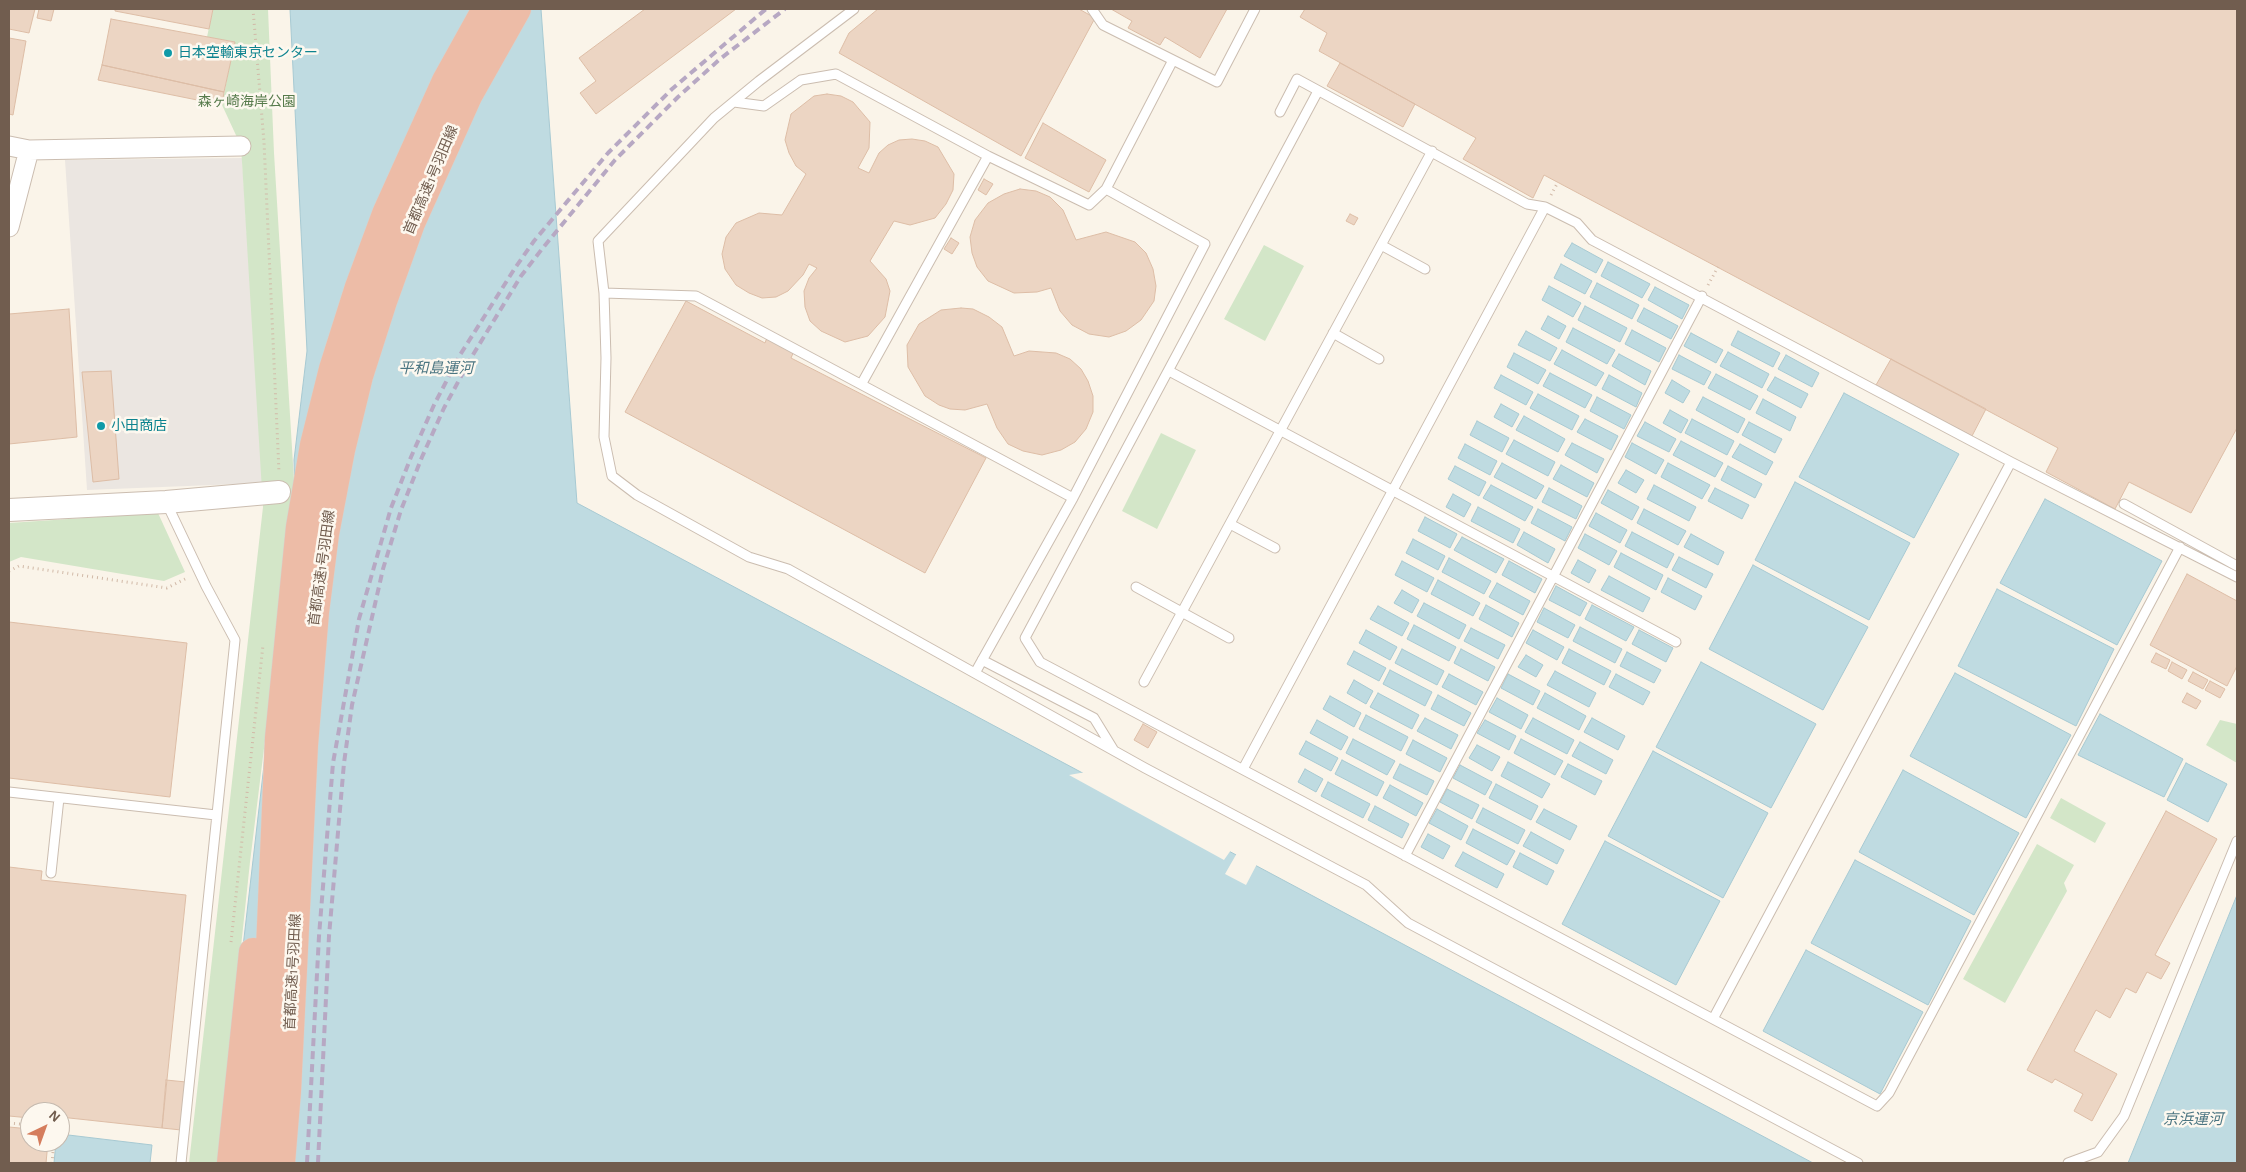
<!DOCTYPE html>
<html>
<head>
<meta charset="utf-8">
<style>
  body { margin:0 }
  #map { position:relative; width:2246px; height:1172px; overflow:hidden; background:#faf4e9; font-family:"Alegreya Sans",sans-serif }
  canvas { display:block }
  .frame { position:absolute; inset:0; border:10px solid #715d4f; pointer-events:none }
  .north { position:absolute; left:20px; top:1102px; width:50px; height:50px; box-sizing:border-box; background:#fdf8ef; border:1px solid #c5baaf; border-radius:50%; rotate:42deg; font-size:14px; font-weight:700; line-height:20px; text-align:center; color:#715d4f }
  .north::after { content:''; display:block; margin:auto; width:18px; height:22px; background:#d57d5d; clip-path:polygon(50% 0,100% 100%,50% 72%,0 100%) }
</style>
</head>
<body>
<div id="map">
<canvas width="2246" height="1172"></canvas>
<div class="frame"></div>
<div class="north">N</div>
</div>
<script>
const context = document.querySelector('canvas').getContext('2d');
context.lineJoin = 'round';
function fillPath(path, color) {
  context.fillStyle = color;
  context.fill(path, 'evenodd');
}
function poly(rows) {
  const path = new Path2D();
  for (const r of rows) {
    path.moveTo(r[0], r[1]);
    for (let i = 2; i < r.length; i += 2) path.lineTo(r[i], r[i + 1]);
  }
  return path;
}
function trace(path, color, width, dash) {
  context.strokeStyle = color;
  context.lineWidth = width;
  context.lineCap = dash ? 'butt' : 'round';
  context.setLineDash(dash || []);
  context.stroke(path);
}
function drawText(font, color, halo, rows, align = 'center') {
  context.font = font + ' "Alegreya Sans","Noto Sans JP",sans-serif';
  context.lineWidth = 5;
  context.setLineDash([]);
  context.textBaseline = 'middle';
  context.strokeStyle = halo;
  context.fillStyle = color;
  for (const [text, x, y, turn = 0] of rows) {
    context.save();
    context.translate(x, y);
    context.rotate((+turn || 0) * Math.PI / 180);
    context.textAlign = isNaN(turn) ? turn : align;
    if (halo) context.strokeText(text, 0, 0);
    context.fillText(text, 0, 0);
    context.restore();
  }
}
fillPath(poly([
  [242,158,263,483,87,490,65,160]
]), '#ebe6e1');
fillPath(poly([
  [213,9,268,9,274,153,295,497,250,862,218,1163,189,1163,263,507,241,146,222,105,234,42,207,37],
  [1264,245,1304,266,1265,341,1224,319],
  [1161,433,1196,450,1157,529,1122,511],
  [158,513,185,572,164,581,21,557,9,562,9,523],
  [2220,720,2237,724,2237,763,2206,745],
  [2061,798,2106,823,2095,843,2050,818],
  [2037,844,2074,865,2064,883,2067,891,2005,1003,1963,979]
]), '#d3e6c8');
const water = poly([
  [290,9,541,9,577,503,1813,1163,218,1163,295,497,294,460,307,351,290,9],
  [1572,243,1603,260,1596,273,1564,256,1572,243],
  [1608,262,1650,284,1642,298,1601,276,1608,262],
  [1561,264,1592,281,1585,294,1554,278,1561,264],
  [1597,283,1639,305,1632,319,1590,297,1597,283],
  [1549,286,1581,303,1573,317,1542,300,1549,286],
  [1655,287,1689,305,1682,319,1648,300,1655,287],
  [1585,306,1627,328,1620,342,1578,320,1585,306],
  [1644,308,1678,326,1671,339,1637,321,1644,308],
  [1548,316,1566,326,1559,339,1541,329,1548,316],
  [1573,328,1615,350,1607,364,1566,342,1573,328],
  [1632,330,1666,348,1659,362,1625,344,1632,330],
  [1526,331,1557,348,1550,361,1518,345,1526,331],
  [1738,331,1780,353,1773,367,1731,345,1738,331],
  [1691,333,1723,350,1716,363,1684,346,1691,333],
  [1562,350,1604,373,1596,386,1554,364,1562,350],
  [1728,352,1769,374,1762,388,1720,366,1728,352],
  [1514,353,1546,370,1538,384,1507,367,1514,353],
  [1619,354,1651,371,1645,385,1612,366,1619,354],
  [1679,355,1711,372,1704,385,1672,369,1679,355],
  [1786,355,1819,373,1812,387,1778,369,1786,355],
  [1550,373,1592,395,1585,408,1543,386,1550,373],
  [1716,374,1758,396,1750,410,1708,388,1716,374],
  [1501,375,1533,392,1526,405,1494,388,1501,375],
  [1609,375,1642,393,1636,407,1602,389,1609,375],
  [1775,377,1808,394,1801,408,1767,390,1775,377],
  [1672,380,1690,391,1683,403,1665,393,1672,380],
  [1844,393,1959,454,1914,538,1799,477,1844,393],
  [1538,394,1579,416,1572,430,1530,408,1538,394],
  [1597,397,1631,415,1624,429,1590,411,1597,397],
  [1703,397,1745,419,1738,433,1696,410,1703,397],
  [1763,399,1796,417,1790,431,1756,413,1763,399],
  [1501,404,1519,414,1512,427,1494,417,1501,404],
  [1670,410,1688,420,1681,433,1663,423,1670,410],
  [1524,416,1565,439,1558,452,1516,430,1524,416],
  [1585,419,1618,436,1611,450,1577,432,1585,419],
  [1692,419,1734,441,1727,455,1685,433,1692,419],
  [1477,421,1509,438,1502,452,1470,435,1477,421],
  [1645,422,1676,439,1669,452,1637,436,1645,422],
  [1749,422,1782,439,1775,453,1742,435,1749,422],
  [1514,440,1555,462,1548,476,1506,454,1514,440],
  [1681,441,1723,463,1715,477,1673,455,1681,441],
  [1572,443,1604,459,1597,473,1565,455,1572,443],
  [1632,443,1664,460,1656,474,1625,457,1632,443],
  [1465,444,1497,461,1490,475,1458,458,1465,444],
  [1740,444,1773,462,1766,475,1732,457,1740,444],
  [1502,463,1544,486,1536,499,1494,477,1502,463],
  [1668,463,1710,485,1702,499,1661,477,1668,463],
  [1561,465,1594,483,1587,497,1553,479,1561,465],
  [1455,466,1486,482,1479,496,1448,479,1455,466],
  [1728,466,1762,484,1755,498,1721,480,1728,466],
  [1626,470,1644,480,1636,493,1618,483,1626,470],
  [1795,482,1910,543,1869,620,1755,560,1795,482],
  [1491,485,1533,507,1525,521,1483,498,1491,485],
  [1654,485,1696,507,1689,521,1647,499,1654,485],
  [1549,488,1582,506,1576,519,1542,502,1549,488],
  [1715,488,1749,505,1742,519,1708,501,1715,488],
  [1608,490,1639,507,1632,520,1601,503,1608,490],
  [1453,494,1471,504,1464,517,1446,507,1453,494],
  [2045,499,2162,561,2117,645,2000,583,2045,499],
  [1478,507,1520,529,1513,543,1471,521,1478,507],
  [1538,509,1572,527,1565,541,1531,523,1538,509],
  [1644,509,1686,531,1678,545,1637,523,1644,509],
  [1596,513,1627,530,1620,543,1589,526,1596,513],
  [1425,517,1457,534,1450,548,1418,531,1425,517],
  [1524,532,1555,549,1548,563,1517,545,1524,532],
  [1632,532,1674,554,1667,568,1625,546,1632,532],
  [1585,534,1617,551,1609,565,1578,548,1585,534],
  [1691,534,1724,552,1718,565,1684,547,1691,534],
  [1462,537,1504,559,1496,573,1454,550,1462,537],
  [1413,539,1445,556,1438,570,1406,553,1413,539],
  [1621,553,1663,575,1656,590,1614,567,1621,553],
  [1679,557,1713,574,1706,588,1672,570,1679,557],
  [1449,558,1491,581,1484,594,1442,572,1449,558],
  [1578,560,1596,570,1589,583,1571,573,1578,560],
  [1402,561,1434,578,1427,592,1395,575,1402,561],
  [1509,561,1542,579,1535,593,1502,575,1509,561],
  [1753,565,1868,627,1823,710,1709,649,1753,565],
  [1609,576,1650,598,1643,612,1601,590,1609,576],
  [1668,578,1702,596,1695,610,1661,592,1668,578],
  [1438,580,1480,603,1473,616,1431,594,1438,580],
  [1497,583,1530,601,1523,615,1489,597,1497,583],
  [1556,586,1587,603,1580,616,1549,600,1556,586],
  [1997,589,2114,649,2076,726,1958,666,1997,589],
  [1402,590,1419,600,1412,613,1394,603,1402,590],
  [1424,603,1466,625,1459,639,1417,616,1424,603],
  [1486,605,1519,623,1512,637,1479,619,1486,605],
  [1592,605,1634,627,1626,641,1585,619,1592,605],
  [1378,606,1409,623,1402,636,1370,619,1378,606],
  [1544,608,1575,625,1568,638,1537,622,1544,608],
  [1414,625,1456,647,1449,661,1407,639,1414,625],
  [1580,627,1622,649,1615,663,1573,641,1580,627],
  [1471,628,1505,645,1498,659,1464,641,1471,628],
  [1366,630,1397,647,1390,660,1359,643,1366,630],
  [1533,630,1564,647,1557,660,1526,643,1533,630],
  [1639,630,1673,648,1666,662,1632,644,1639,630],
  [1402,649,1444,671,1437,685,1395,663,1402,649],
  [1461,649,1495,667,1488,681,1454,663,1461,649],
  [1569,649,1611,671,1604,685,1562,663,1569,649],
  [1354,651,1386,668,1379,681,1347,664,1354,651],
  [1627,652,1661,670,1654,683,1620,666,1627,652],
  [1526,655,1543,665,1536,677,1518,667,1526,655],
  [1701,662,1816,724,1771,808,1656,747,1701,662],
  [1390,670,1432,692,1425,706,1383,684,1390,670],
  [1555,671,1596,693,1589,707,1547,685,1555,671],
  [1955,673,2071,735,2026,818,1910,756,1955,673],
  [1449,674,1483,692,1476,705,1442,687,1449,674],
  [1508,674,1540,691,1533,705,1501,688,1508,674],
  [1616,674,1650,692,1643,705,1609,687,1616,674],
  [1354,680,1373,691,1366,704,1347,693,1354,680],
  [1378,693,1419,715,1412,729,1370,707,1378,693],
  [1545,693,1586,716,1579,730,1537,708,1545,693],
  [1438,695,1471,713,1464,726,1431,709,1438,695],
  [1330,696,1361,713,1354,727,1323,709,1330,696],
  [1497,698,1528,715,1521,729,1489,712,1497,698],
  [2100,714,2183,759,2164,797,2078,755,2100,714],
  [1366,715,1408,737,1401,751,1359,729,1366,715],
  [1425,718,1458,735,1451,749,1417,731,1425,718],
  [1533,718,1574,740,1567,754,1525,732,1533,718],
  [1592,718,1625,736,1618,750,1584,732,1592,718],
  [1317,720,1348,737,1341,750,1310,733,1317,720],
  [1485,720,1516,736,1509,750,1477,733,1485,720],
  [1353,739,1395,761,1387,775,1346,753,1353,739],
  [1521,739,1563,761,1555,775,1514,753,1521,739],
  [1413,740,1447,758,1440,772,1406,754,1413,740],
  [1306,741,1338,758,1331,771,1299,754,1306,741],
  [1580,742,1613,760,1606,774,1572,756,1580,742],
  [1477,745,1500,757,1492,771,1469,758,1477,745],
  [1653,751,1768,813,1723,898,1608,836,1653,751],
  [1342,760,1384,782,1377,796,1335,774,1342,760],
  [1508,762,1550,784,1542,798,1501,776,1508,762],
  [2186,763,2227,784,2208,822,2167,800,2186,763],
  [1400,764,1434,781,1427,795,1393,778,1400,764],
  [1568,764,1602,781,1595,795,1561,777,1568,764],
  [1460,765,1492,782,1485,795,1453,778,1460,765],
  [1305,769,1323,779,1316,792,1298,782,1305,769],
  [1903,770,2019,833,1974,915,1859,852,1903,770],
  [1328,782,1370,804,1363,818,1321,796,1328,782],
  [1496,784,1538,806,1531,820,1489,798,1496,784],
  [1390,785,1423,803,1416,816,1383,798,1390,785],
  [1447,789,1479,805,1472,819,1440,802,1447,789],
  [1375,806,1409,824,1402,838,1368,820,1375,806],
  [1483,808,1525,830,1518,844,1476,822,1483,808],
  [1437,809,1468,826,1461,840,1429,823,1437,809],
  [1544,809,1577,826,1570,840,1536,822,1544,809],
  [1473,829,1515,851,1507,865,1466,843,1473,829],
  [1531,832,1564,850,1557,864,1523,846,1531,832],
  [1428,834,1450,846,1443,859,1421,847,1428,834],
  [1605,841,1720,901,1676,985,1562,924,1605,841],
  [1463,852,1504,874,1497,888,1455,866,1463,852],
  [1520,853,1554,871,1547,885,1513,867,1520,853],
  [1855,860,1971,921,1928,1005,1811,943,1855,860],
  [2237,895,2237,1163,2128,1163,2237,895],
  [1806,950,1923,1012,1880,1094,1763,1031,1806,950],
  [60,1134,152,1145,150,1163,54,1163,56,1142,60,1142,60,1134]
]);
fillPath(water, '#bfdbe1');
trace(water, '#a7c9d2', 1);
fillPath(poly([
  [1086,772,1231,850,1224,860,1069,775],
  [1237,853,1257,864,1246,885,1225,874]
]), '#faf4e9');
const building = poly([
  [9,9,35,9,29,33,9,29,9,9],
  [39,9,54,9,51,21,37,18,39,9],
  [115,9,213,9,209,29,115,11,115,9],
  [645,9,736,9,596,114,580,93,596,81,579,58,645,9],
  [878,9,1079,9,1095,18,1021,156,839,53,849,33,878,9],
  [1111,9,1227,9,1200,58,1165,37,1160,45,1128,28,1132,21,1111,9],
  [1305,9,2237,9,2237,428,2191,513,2129,482,2115,509,2046,472,2058,448,1544,175,1533,198,1463,159,1476,138,1319,51,1327,33,1300,17,1305,9],
  [111,19,235,42,224,92,102,65,111,19],
  [9,38,26,41,13,115,9,114,9,38],
  [1340,63,1415,104,1403,127,1327,86,1340,63],
  [102,65,224,92,222,105,98,80,102,65],
  [827,94,841,96,853,102,870,122,869,148,858,168,869,173,879,153,888,145,899,140,912,139,925,141,938,147,954,174,953,190,946,204,935,218,910,225,894,221,870,261,886,279,890,291,885,317,868,336,845,342,821,331,810,321,805,307,804,291,809,278,817,268,809,264,803,275,788,291,776,297,762,298,749,293,736,285,725,269,722,254,726,237,736,223,759,213,782,215,806,174,796,166,789,153,785,140,791,114,814,96,827,94],
  [1043,123,1106,160,1089,192,1025,158,1043,123],
  [984,179,993,184,986,195,978,190,984,179],
  [1020,189,1036,191,1050,197,1063,210,1076,240,1106,232,1135,242,1146,253,1153,269,1156,286,1154,301,1141,320,1126,331,1109,337,1089,334,1072,325,1060,311,1051,288,1037,292,1014,293,988,281,977,267,972,253,970,237,975,220,988,203,1004,194,1020,189],
  [1350,214,1358,218,1354,225,1346,221,1350,214],
  [951,238,959,243,952,254,944,249,951,238],
  [686,301,765,343,768,335,794,351,791,358,986,458,925,573,625,412,686,301],
  [961,308,973,309,989,317,1002,327,1014,356,1029,351,1056,353,1070,359,1081,369,1088,381,1093,396,1093,412,1086,429,1075,442,1061,450,1042,455,1023,451,1008,444,997,428,987,404,965,410,950,409,939,405,925,396,908,367,907,345,919,324,941,310,961,308],
  [69,309,77,437,9,444,9,314,69,309],
  [1891,359,1986,409,1972,436,1876,385,1891,359],
  [111,371,119,479,93,482,82,372,111,371],
  [2187,574,2237,601,2237,666,2227,686,2150,645,2187,574],
  [9,622,187,643,170,797,9,778,9,622],
  [2156,653,2170,660,2166,669,2151,662,2156,653],
  [2172,662,2187,670,2182,679,2168,671,2172,662],
  [2193,672,2208,680,2203,689,2188,681,2193,672],
  [2210,681,2225,689,2220,698,2205,690,2210,681],
  [2187,693,2201,701,2196,709,2182,702,2187,693],
  [1143,724,1157,732,1148,748,1134,740,1143,724],
  [2166,811,2217,839,2155,955,2170,963,2161,979,2147,972,2136,993,2126,988,2110,1018,2096,1010,2074,1051,2117,1074,2092,1121,2074,1111,2083,1094,2055,1079,2052,1083,2027,1070,2166,811],
  [9,867,42,871,41,880,186,895,162,1128,60,1117,60,1112,30,1112,30,1118,9,1116,9,867],
  [166,1080,186,1082,181,1130,162,1128,166,1080],
  [9,1127,30,1129,30,1142,48,1142,46,1163,9,1163,9,1127]
]);
fillPath(building, '#ecd5c3');
trace(building, '#ddbda6', 1);
const service = poly([
  [854,9,759,81,714,118,598,241,604,293,606,358,604,437,612,476,637,495,749,557,788,569,1145,768,1366,885,1408,923,1858,1163],
  [1092,9,1103,25,1217,82,1255,9],
  [1318,91,1025,638,1040,662,1877,1106,1889,1093,2180,547],
  [734,102,764,106,801,80,836,74,988,156],
  [1280,112,1297,79,1527,204,1545,207,1577,223,1592,240,2011,462,2237,577],
  [1381,245,1425,269],
  [604,293,696,296,1073,498],
  [1333,333,1379,359],
  [1169,371,1676,642],
  [862,383,988,156,1089,205,1106,189,1173,60],
  [166,502,206,586,235,640,181,1163],
  [2124,504,2237,566],
  [1230,524,1275,548],
  [1136,587,1229,638],
  [982,660,1094,718,1113,749],
  [975,673,1073,498,1205,244,1106,189],
  [1144,682,1432,151],
  [1243,769,1545,207],
  [9,792,216,815],
  [1405,856,1702,296],
  [51,873,59,798],
  [1713,1019,2011,462],
  [2068,1163,2098,1152,2124,1116,2237,841]
]);
const minor = poly([
  [9,146,29,150,241,146],
  [9,227,29,150]
]);
const tertiary = poly([
  [9,510,166,502,279,492]
]);
const motorway = poly([
  [231,1163,253,952],
  [258,1163,264,1089,279,738,300,527,314,445,333,369,359,287,386,214,446,81,486,9],
  [281,1163,287,1091,304,745,315,612,325,534,341,450,359,376,383,301,411,223,468,96,517,9]
]);
trace(service, '#cbbdb0', 11);
trace(minor, '#cbbdb0', 21);
trace(tertiary, '#cbbdb0', 24);
trace(motorway, '#d7d2ce', 29);
trace(poly([
  [253,9,264,142,279,472],
  [1551,195,1558,182],
  [1708,285,1718,267],
  [9,571,19,566,167,588,187,578],
  [231,942,263,645],
  [9,1123,30,1125],
  [52,1163,54,1142]
]), '#d1b9a7', 3, [1, 4]);
trace(service, '#fff', 9);
trace(minor, '#fff', 19);
trace(tertiary, '#fff', 22);
trace(motorway, '#edbca7', 28);
trace(poly([
  [307,1163,319,936,333,763,359,619,391,508,411,457,434,405,460,355,515,268,534,241,608,153,672,89,766,9],
  [318,1163,329,936,344,763,352,705,383,569,401,510,422,457,444,408,471,358,521,276,542,249,615,160,678,97,720,59,785,9]
]), '#b7a8c3', 4, [8, 5]);
for (const [x, y, r, color] of [
  [168,53,5,"#0f9aa8"],
  [101,426,5,"#0f9aa8"]
]) {
  const dot = new Path2D();
  dot.arc(x, y, r, 0, 2 * Math.PI);
  context.fillStyle = color;
  context.fill(dot);
  trace(dot, '#fdf8ef', 2);
}
drawText('14px', '#0d838f', '#fdf8ef', [
  ["日本空輸東京センター",178,53],
  ["小田商店",111,426]
], 'left');
drawText('14px', '#577b4c', '#fdf8ef', [
  ["森ヶ崎海岸公園",247,102]
]);
drawText('14px', '#715d4f', '#fdf8ef', [
  ["首都高速1号羽田線",431,180,-67],
  ["首都高速1号羽田線",322,568,-82],
  ["首都高速1号羽田線",293,972,-87]
]);
drawText('italic 15px', '#4c7682', '#fdf8ef', [
  ["平和島運河",436,368],
  ["京浜運河",2193,1119]
]);
</script>
</body>
</html>
